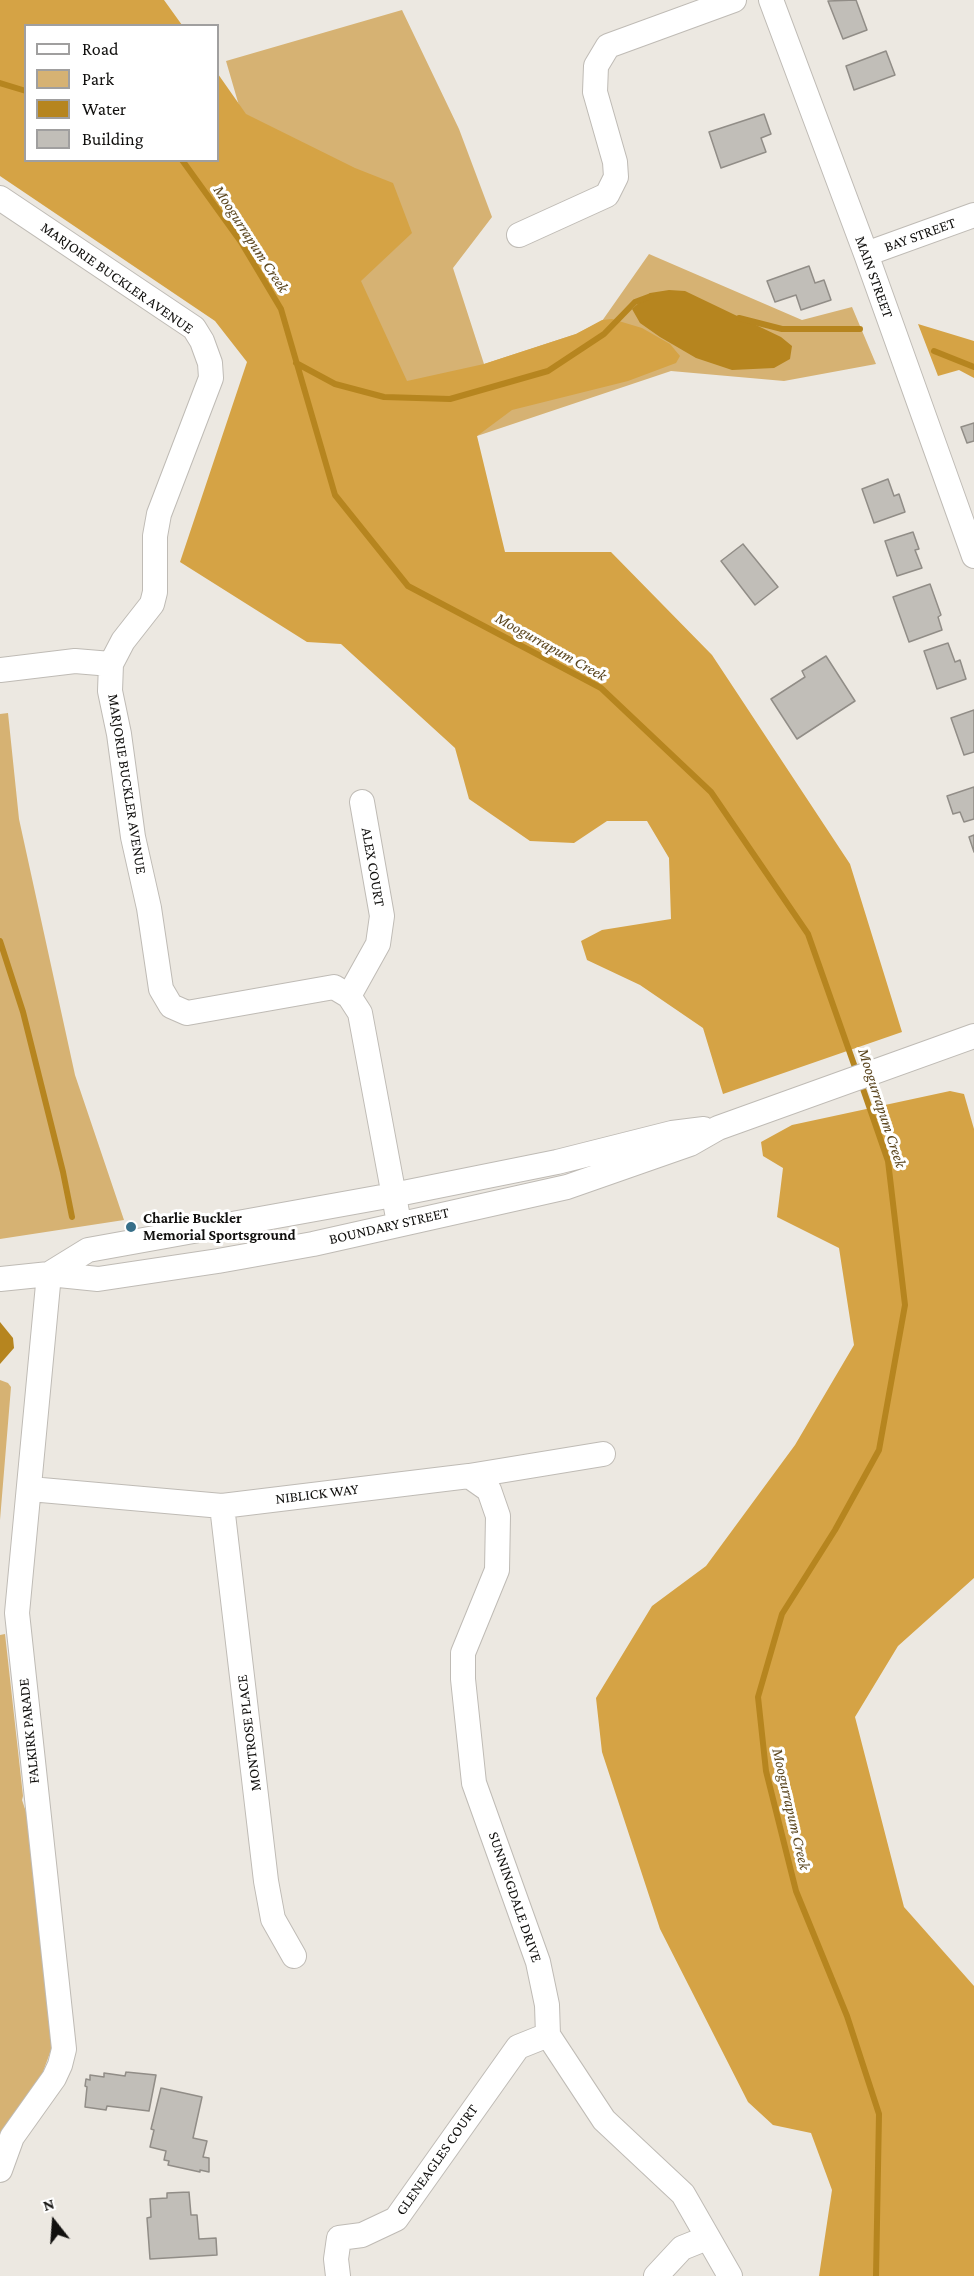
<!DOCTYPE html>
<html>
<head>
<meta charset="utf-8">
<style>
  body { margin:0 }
  #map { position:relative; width:974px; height:2276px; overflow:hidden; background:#ece8e1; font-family:"Crimson Pro",serif }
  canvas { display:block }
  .legend { position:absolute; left:24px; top:24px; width:195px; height:138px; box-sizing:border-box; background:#fff; border:2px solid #a09f9f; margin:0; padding:8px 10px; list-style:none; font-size:18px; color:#11100e }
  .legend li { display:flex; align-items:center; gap:12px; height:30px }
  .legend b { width:30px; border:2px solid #a09f9f }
  .north { position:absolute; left:24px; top:2192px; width:60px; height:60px; -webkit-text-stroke:4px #fff; paint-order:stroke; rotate:343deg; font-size:16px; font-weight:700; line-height:24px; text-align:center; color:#11100e }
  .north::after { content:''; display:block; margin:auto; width:21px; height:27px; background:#11100e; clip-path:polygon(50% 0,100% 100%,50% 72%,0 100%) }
</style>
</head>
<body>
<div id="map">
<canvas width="974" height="2276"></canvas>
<ul class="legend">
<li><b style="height:8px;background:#fff"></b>Road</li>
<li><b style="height:16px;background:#d6b273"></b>Park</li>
<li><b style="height:16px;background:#b6851f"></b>Water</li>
<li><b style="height:16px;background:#c1beb8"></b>Building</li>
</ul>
<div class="north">N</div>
</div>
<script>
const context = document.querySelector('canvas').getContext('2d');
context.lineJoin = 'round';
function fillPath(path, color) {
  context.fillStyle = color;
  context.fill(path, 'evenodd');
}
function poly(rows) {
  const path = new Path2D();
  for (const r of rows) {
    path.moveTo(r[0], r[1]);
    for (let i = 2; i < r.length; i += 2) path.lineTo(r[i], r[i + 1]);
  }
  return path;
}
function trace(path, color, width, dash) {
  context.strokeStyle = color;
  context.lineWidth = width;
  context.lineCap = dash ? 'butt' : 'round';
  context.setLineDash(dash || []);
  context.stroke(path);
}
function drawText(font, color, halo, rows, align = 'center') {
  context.font = font + ' "Crimson Pro",serif';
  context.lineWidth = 6;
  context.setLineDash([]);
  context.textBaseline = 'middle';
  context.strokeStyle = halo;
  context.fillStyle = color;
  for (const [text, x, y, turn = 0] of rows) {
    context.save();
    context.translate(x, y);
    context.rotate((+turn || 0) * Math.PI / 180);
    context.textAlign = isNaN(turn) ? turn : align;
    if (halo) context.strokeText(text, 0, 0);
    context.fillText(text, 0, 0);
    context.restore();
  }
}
fillPath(poly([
  [402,10,459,129,492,217,453,268,484,364,576,334,602,321,649,254,802,320,852,307,876,364,784,381,671,371,477,436,346,473,226,61],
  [8,713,19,819,75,1075,124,1220,0,1239,0,714],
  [0,1380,8,1383,11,1387,0,1520],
  [5,1634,23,1796,22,1800,26,1812,52,2036,51,2050,40,2080,0,2138,0,1635]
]), '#d6b273');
fillPath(poly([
  [0,0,164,0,182,25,26,26,26,160,218,160,218,74,246,114,355,168,393,183,412,233,361,281,407,381,484,364,576,334,602,320,612,319,642,328,670,344,680,356,676,363,628,381,512,410,477,436,505,552,611,552,712,655,850,864,902,1032,723,1094,703,1028,640,985,587,960,581,941,602,930,671,919,669,858,647,821,607,821,574,843,530,841,469,799,455,748,341,644,307,642,180,562,247,362,215,321,0,176],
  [918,324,974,341,974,378,959,370,938,376],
  [950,1091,964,1094,974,1129,974,1578,898,1646,855,1717,904,1907,974,1986,974,2276,819,2276,832,2190,811,2133,773,2125,748,2102,660,1929,602,1752,596,1698,652,1606,706,1566,795,1445,854,1345,839,1248,777,1217,783,1168,763,1156,761,1142,792,1125]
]), '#d5a345');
fillPath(poly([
  [669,290,685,291,781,337,792,346,790,359,774,368,732,370,696,358,660,337,640,323,632,309,650,293],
  [0,1322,13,1338,14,1348,0,1364]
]), '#b6851f');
trace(poly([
  [0,83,26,91],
  [182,160,241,242,281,309,335,495,408,586,601,688,711,792,808,934,857,1073],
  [739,318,782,329,860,329],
  [934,351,974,367],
  [296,363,335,384,384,397,450,399,548,371,604,334,635,302,651,296],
  [0,941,23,1012,63,1172,72,1217],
  [861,1083,888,1161,905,1305,879,1450,835,1530,782,1614,758,1697,766,1771,796,1891,847,2016,879,2114,876,2276]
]), '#b6851f', 6);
const building = poly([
  [856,0,867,30,843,39,828,1,856,0],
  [886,51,895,75,854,90,846,66,886,51],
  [764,114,771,134,761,138,766,152,721,168,709,132,764,114],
  [809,266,815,283,824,280,831,300,801,310,796,295,775,302,767,281,809,266],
  [974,423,974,441,967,443,961,427,974,423],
  [888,479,894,496,899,494,905,512,874,523,862,489,888,479],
  [913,532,919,549,915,550,922,568,897,576,885,541,913,532],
  [743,544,778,587,755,605,721,561,743,544],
  [930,584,941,615,938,617,942,630,909,642,893,597,930,584],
  [948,643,955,662,960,660,966,679,937,689,924,651,948,643],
  [826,656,855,701,797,739,771,699,805,677,802,671,826,656],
  [974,710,974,752,964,755,951,718,974,710],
  [974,787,974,819,964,822,960,812,953,814,947,796,974,787],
  [974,835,974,852,969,837,974,835],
  [126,2072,156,2075,149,2111,107,2106,106,2110,85,2107,87,2087,85,2086,86,2079,90,2080,90,2075,104,2077,104,2073,125,2076,126,2072],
  [161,2088,202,2097,193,2138,207,2141,203,2157,209,2158,209,2172,200,2170,200,2172,168,2165,169,2161,164,2160,166,2151,150,2147,154,2130,151,2129,161,2088],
  [189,2192,191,2215,197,2215,199,2239,216,2238,217,2255,150,2259,147,2218,151,2217,150,2199,167,2198,167,2193,189,2192]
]);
fillPath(building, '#c1beb8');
trace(building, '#918d87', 1.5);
const minor = poly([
  [771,0,866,254,974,556],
  [0,198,194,328,202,341,210,363,211,378,159,514,155,536,155,592,152,604,123,641,111,664,110,691,119,734,133,837,149,908,161,989,171,1006,187,1013,334,987,349,996,360,1013,399,1223],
  [519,235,607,195,616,177,615,162,595,92,596,66,608,46,734,0],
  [866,254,974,215],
  [0,670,75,661,111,664],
  [349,996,378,944,382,916,362,802],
  [49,1274,88,1250,393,1195,557,1162,672,1133,704,1129],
  [0,1279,49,1274,98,1279,218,1261,313,1244,567,1187,690,1144,718,1128,974,1036],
  [469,1476,489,1490,498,1516,497,1570,463,1653,463,1679,474,1783,538,1962,547,2005,548,2035,604,2120,683,2194,730,2276],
  [30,1489,222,1506,469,1476,603,1454],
  [222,1506,266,1881,273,1919,294,1956],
  [0,2170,12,2137,54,2078,60,2065,64,2049,17,1613,49,1274],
  [338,2276,336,2259,339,2238,362,2235,396,2219,518,2047,548,2035],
  [656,2276,682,2248,707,2238]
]);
trace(minor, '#bfbbb5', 26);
trace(minor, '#fff', 24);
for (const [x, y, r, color] of [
  [131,1227,6,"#376f89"]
]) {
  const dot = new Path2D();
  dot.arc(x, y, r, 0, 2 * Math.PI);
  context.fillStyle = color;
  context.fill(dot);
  trace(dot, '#fff', 2);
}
drawText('15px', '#11100e', '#fff', [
  ["BAY STREET",920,235,-20],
  ["MAIN STREET",874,277,70],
  ["MARJORIE BUCKLER AVENUE",117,278,35],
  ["MARJORIE BUCKLER AVENUE",127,784,81],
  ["ALEX COURT",373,867,80],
  ["BOUNDARY STREET",389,1226,-13],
  ["NIBLICK WAY",317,1494,-7],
  ["FALKIRK PARADE",29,1731,-96],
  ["MONTROSE PLACE",249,1733,-97],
  ["SUNNINGDALE DRIVE",515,1897,71],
  ["GLENEAGLES COURT",437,2160,-55]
]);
drawText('bold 15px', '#11100e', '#fff', [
  ["Charlie Buckler",143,1218],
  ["Memorial Sportsground",143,1235]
], 'left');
drawText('italic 16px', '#5c4720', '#fff', [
  ["Moogurrapum Creek",251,239,57],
  ["Moogurrapum Creek",551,647,29],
  ["Moogurrapum Creek",882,1108,72],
  ["Moogurrapum Creek",791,1809,77]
]);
</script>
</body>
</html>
